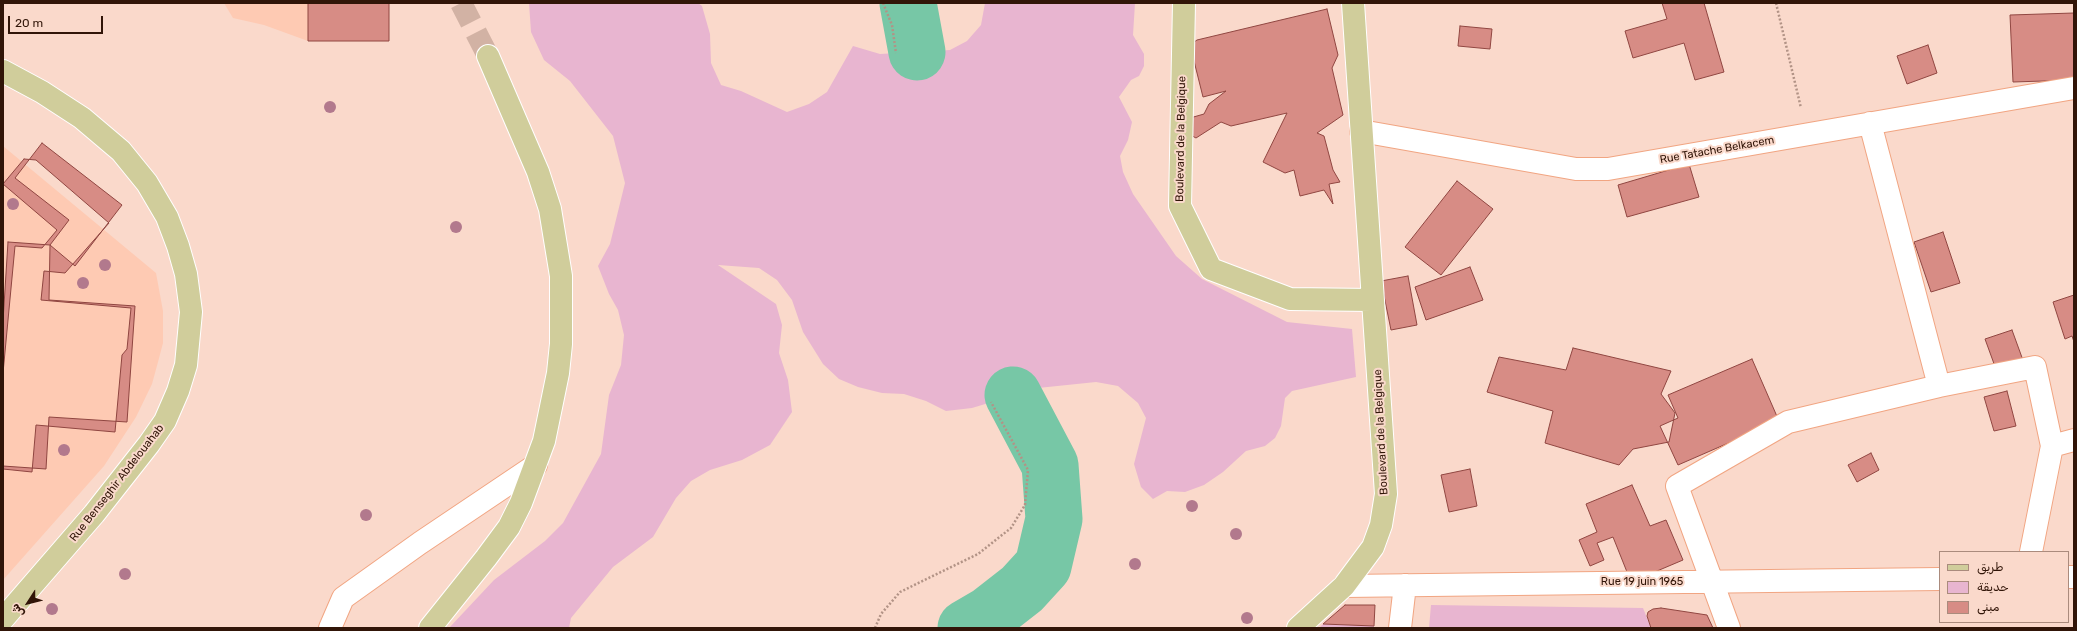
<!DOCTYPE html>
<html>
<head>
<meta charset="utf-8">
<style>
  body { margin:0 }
  #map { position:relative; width:2077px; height:631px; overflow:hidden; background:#fad9cb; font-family:Rubik,"Noto Sans Arabic",sans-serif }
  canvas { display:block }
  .frame { position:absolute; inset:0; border:4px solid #311508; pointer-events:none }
  .legend { position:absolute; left:1939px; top:551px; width:130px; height:72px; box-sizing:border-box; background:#fad9cb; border:1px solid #aa8b7d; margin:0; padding:5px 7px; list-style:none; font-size:12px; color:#311508 }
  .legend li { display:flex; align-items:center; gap:8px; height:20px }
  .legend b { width:20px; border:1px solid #aa8b7d }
  .north { position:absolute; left:8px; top:583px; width:40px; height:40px; -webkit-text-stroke:3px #fad9cb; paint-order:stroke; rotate:234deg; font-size:11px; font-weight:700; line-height:16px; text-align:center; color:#311508 }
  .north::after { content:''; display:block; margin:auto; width:14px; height:18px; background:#311508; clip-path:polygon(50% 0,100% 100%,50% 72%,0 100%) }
  .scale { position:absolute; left:8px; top:16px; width:95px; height:18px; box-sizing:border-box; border:2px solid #311508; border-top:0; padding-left:5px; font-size:12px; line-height:14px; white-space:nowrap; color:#311508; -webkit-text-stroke:3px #fad9cb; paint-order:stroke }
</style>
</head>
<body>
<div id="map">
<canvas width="2077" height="631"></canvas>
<div class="frame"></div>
<ul class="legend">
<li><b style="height:5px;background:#d0cd9b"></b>طريق</li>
<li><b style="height:11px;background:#e8b5d0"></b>حديقة</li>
<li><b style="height:11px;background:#d78c85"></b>مبنى</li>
</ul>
<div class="north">ش</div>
<div class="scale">20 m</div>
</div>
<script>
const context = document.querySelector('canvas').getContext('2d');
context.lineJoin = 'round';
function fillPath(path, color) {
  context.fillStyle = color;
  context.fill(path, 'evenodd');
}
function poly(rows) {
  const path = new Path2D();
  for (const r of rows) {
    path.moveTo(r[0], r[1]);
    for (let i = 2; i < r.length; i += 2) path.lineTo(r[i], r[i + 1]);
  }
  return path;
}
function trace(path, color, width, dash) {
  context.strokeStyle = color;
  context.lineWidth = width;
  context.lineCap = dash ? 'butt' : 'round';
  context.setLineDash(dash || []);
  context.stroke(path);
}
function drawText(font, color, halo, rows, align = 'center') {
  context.font = font + ' Rubik,sans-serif';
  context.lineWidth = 4;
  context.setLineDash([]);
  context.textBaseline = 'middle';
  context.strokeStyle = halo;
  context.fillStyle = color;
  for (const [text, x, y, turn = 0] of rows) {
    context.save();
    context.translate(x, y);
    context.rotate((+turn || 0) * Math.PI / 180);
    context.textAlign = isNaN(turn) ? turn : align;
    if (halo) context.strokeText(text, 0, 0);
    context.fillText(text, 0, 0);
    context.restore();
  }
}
fillPath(poly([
  [224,3,389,3,389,41,308,41,264,25,233,18],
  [3,146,156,273,163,311,163,343,158,362,152,384,136,417,104,466,3,580]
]), '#fecab3');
fillPath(poly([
  [529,3,698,3,702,6,710,34,711,63,721,85,741,91,787,112,809,104,827,92,853,46,880,54,950,50,967,41,981,25,985,3,1135,3,1133,35,1144,54,1144,66,1139,76,1131,80,1119,97,1132,122,1128,140,1120,156,1123,172,1133,194,1176,256,1202,279,1287,322,1352,329,1356,377,1292,391,1285,398,1281,426,1275,438,1265,446,1246,451,1223,472,1204,485,1185,492,1167,491,1153,499,1141,487,1134,464,1146,418,1138,403,1118,386,1096,382,1038,388,972,408,946,411,926,401,904,394,882,393,858,387,839,379,823,364,803,332,792,300,777,280,759,268,718,265,776,304,782,325,779,353,788,380,792,412,770,445,742,460,710,470,691,481,676,498,653,537,613,567,571,618,569,628,449,628,494,580,545,541,563,523,601,454,609,395,621,365,624,335,618,310,609,294,598,266,610,244,625,183,613,136,570,81,544,60,531,32],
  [1431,605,1643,608,1651,628,1429,628],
  [1323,624,1374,626,1374,628,1319,628]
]), '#e8b5d0');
trace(poly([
  [908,3,917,52],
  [966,628,990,614,1022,589,1043,566,1054,519,1050,465,1013,395]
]), '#77c7a6', 57);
const building = poly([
  [308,3,389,3,389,41,308,41,308,3],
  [1662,3,1704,3,1724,72,1695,80,1684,43,1633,58,1625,31,1667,19,1662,3],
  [1327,9,1338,55,1332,68,1343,115,1317,133,1324,136,1333,170,1340,182,1329,184,1333,204,1324,190,1300,196,1294,170,1285,173,1263,162,1287,113,1231,126,1221,122,1196,138,1185,132,1183,120,1204,114,1209,104,1226,91,1203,97,1190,45,1197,40,1327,9],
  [2074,13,2074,80,2013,82,2010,15,2074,13],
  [1460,26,1492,29,1490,49,1458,46,1460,26],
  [1928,45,1937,73,1907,84,1897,56,1928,45],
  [42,143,122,205,75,266,50,245,69,220,15,178,42,143],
  [24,159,36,160,109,223,65,273,44,271,41,300,131,308,127,349,122,355,115,432,36,425,32,472,3,469,3,373,15,246,42,248,57,230,3,184,24,159],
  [1689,164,1699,197,1627,217,1618,185,1689,164],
  [1457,181,1493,209,1441,275,1405,247,1457,181],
  [1943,232,1960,283,1931,292,1914,242,1943,232],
  [8,242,50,245,49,300,135,306,127,422,49,417,46,469,3,466,3,321,8,242],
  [1470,267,1483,300,1426,320,1415,287,1470,267],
  [1408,276,1417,325,1391,330,1381,281,1408,276],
  [2074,295,2074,342,2072,336,2065,339,2053,302,2074,295],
  [2012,330,2024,363,1997,372,1985,339,2012,330],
  [1573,348,1671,371,1661,394,1675,413,1669,442,1633,449,1619,465,1545,443,1553,411,1487,392,1499,357,1566,370,1573,348],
  [1752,359,1779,421,1678,465,1660,426,1678,418,1668,395,1752,359],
  [2007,391,2016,426,1994,431,1984,397,2007,391],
  [1871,453,1879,470,1857,482,1848,465,1871,453],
  [1470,469,1477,506,1449,512,1441,475,1470,469],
  [1632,485,1650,526,1666,520,1683,560,1631,582,1613,537,1597,543,1604,560,1590,566,1579,540,1597,532,1586,504,1632,485],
  [1345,605,1375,605,1374,626,1323,624,1345,605],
  [1661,608,1707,615,1713,628,1651,628,1647,616,1648,612,1653,609,1661,608]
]);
fillPath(building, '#d78c85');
trace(building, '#904641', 1);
trace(poly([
  [461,3,488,56]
]), '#d2b2a4', 22, [22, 11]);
const minor = poly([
  [1870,123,1939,386],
  [1361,131,1576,169,1608,169,2074,88],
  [2052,446,2074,440],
  [2068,577,2074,577],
  [1344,586,1940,579],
  [330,628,343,598,420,543,536,465],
  [1400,628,1405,585],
  [1729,628,1677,486,1788,422,1939,386,2035,367,2052,446,2031,552]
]);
const major = poly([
  [1184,3,1180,206,1211,269,1290,299,1372,300],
  [3,71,42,92,82,118,121,151,147,183,167,217,178,246,186,274,191,312,186,365,178,391,165,421,149,444,94,514,3,619],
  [430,628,486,558,509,527,521,503,544,441,558,373,561,344,561,276,550,209,538,172,488,56],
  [1298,628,1344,586,1373,547,1381,525,1386,494,1353,3]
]);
trace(minor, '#f1a582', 24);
trace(major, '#fff', 24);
trace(poly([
  [883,3,892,25,896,53],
  [1776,3,1801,108],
  [875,628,881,614,900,592,978,554,1011,528,1025,505,1028,470,991,402]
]), '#b29386', 2.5, [2, 2]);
trace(minor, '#fff', 22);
trace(major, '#d0cd9b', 22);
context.fillStyle = '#b2798d';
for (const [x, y] of [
  [330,107],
  [13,204],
  [456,227],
  [105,265],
  [83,283],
  [64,450],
  [1192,506],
  [366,515],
  [1236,534],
  [1135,564],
  [125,574],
  [52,609],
  [1247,618]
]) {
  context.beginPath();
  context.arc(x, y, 6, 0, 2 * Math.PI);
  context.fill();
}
drawText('11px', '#311508', '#fad9cb', [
  ["Boulevard de la Belgique",1181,139,-89],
  ["Rue Tatache Belkacem",1717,150,-10],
  ["Boulevard de la Belgique",1381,432,-93],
  ["Rue Benseghir Abdelouahab",117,483,-52],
  ["Rue 19 juin 1965",1642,582]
]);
</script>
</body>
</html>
